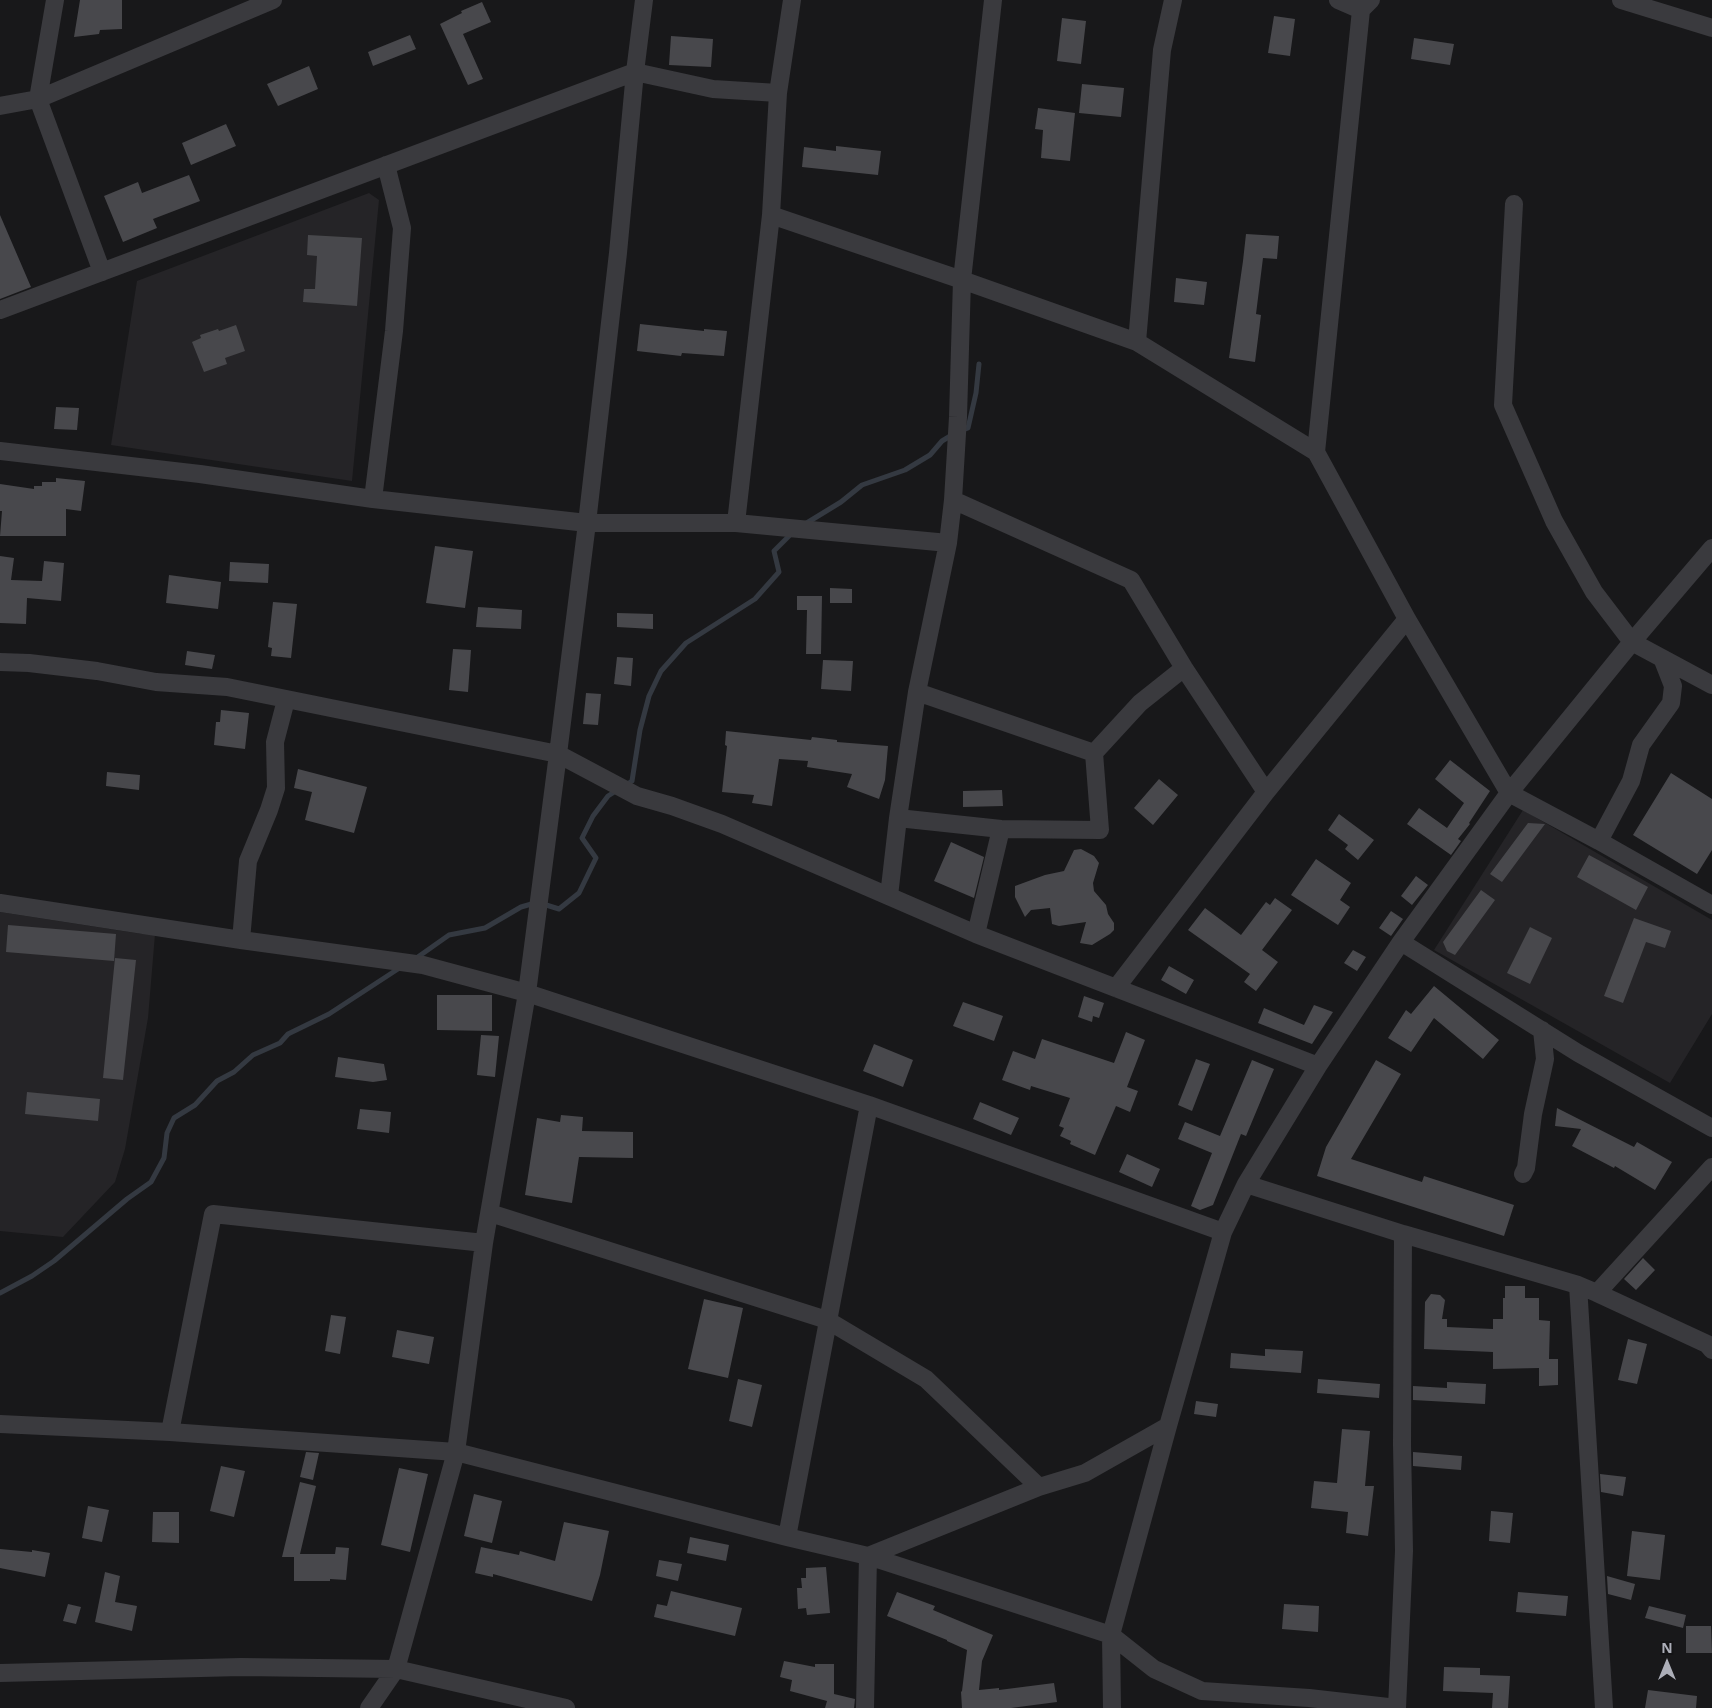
<!DOCTYPE html>
<html>
<head>
<meta charset="utf-8">
<style>
  body { margin:0 }
  #map { position:relative; width:1712px; height:1708px; overflow:hidden; background:#18181a; font-family:"Open Sans",sans-serif }
  canvas { display:block }
  .north { position:absolute; left:1642px; top:1638px; width:50px; height:50px; -webkit-text-stroke:4px #131315; paint-order:stroke; rotate:0deg; font-size:14px; font-weight:700; line-height:20px; text-align:center; color:#acaeb8 }
  .north::after { content:''; display:block; margin:auto; width:18px; height:22px; background:#acaeb8; clip-path:polygon(50% 0,100% 100%,50% 72%,0 100%) }
</style>
</head>
<body>
<div id="map">
<canvas width="1712" height="1708"></canvas>
<div class="north">N</div>
</div>
<script>
const context = document.querySelector('canvas').getContext('2d');
context.lineJoin = 'round';
function fillPath(path, color) {
  context.fillStyle = color;
  context.fill(path, 'evenodd');
}
function poly(rows) {
  const path = new Path2D();
  for (const r of rows) {
    path.moveTo(r[0], r[1]);
    for (let i = 2; i < r.length; i += 2) path.lineTo(r[i], r[i + 1]);
  }
  return path;
}
function trace(path, color, width, dash) {
  context.strokeStyle = color;
  context.lineWidth = width;
  context.lineCap = dash ? 'butt' : 'round';
  context.setLineDash(dash || []);
  context.stroke(path);
}
fillPath(poly([
  [369,193,379,200,352,481,111,445,137,281],
  [1523,810,1712,920,1712,1014,1670,1083,1434,950],
  [0,912,142,934,155,934,148,1018,125,1149,115,1182,63,1237,0,1231]
]), '#252427');
trace(poly([
  [960,431,968,428,976,393,979,364],
  [805,524,841,502,862,485,905,470,930,455,942,441,952,435],
  [626,785,632,781,640,730,649,696,661,671,686,643,755,599,779,572,774,551,792,533],
  [543,904,559,909,579,893,596,858,582,838,593,816,608,796,619,789],
  [415,959,449,935,485,928,521,907,535,903],
  [0,1293,32,1276,54,1261,127,1199,151,1182,164,1158,167,1133,174,1118,195,1105,217,1081,234,1072,253,1055,280,1043,288,1034,329,1014,401,967]
]), '#343941', 5);
fillPath(poly([
  [80,0,122,0,122,29,100,30,99,34,74,37],
  [482,2,491,22,463,34,483,79,468,85,440,24,462,13,461,11],
  [1274,16,1295,19,1290,56,1268,53],
  [1062,18,1086,21,1081,64,1057,61],
  [410,35,416,49,373,66,368,52],
  [671,36,713,39,711,67,669,65],
  [1414,38,1454,44,1450,65,1411,59],
  [309,66,318,89,278,106,267,84],
  [1082,84,1124,88,1121,117,1079,113],
  [1038,108,1075,113,1070,161,1041,158,1043,130,1035,129],
  [226,124,236,146,191,165,182,143],
  [836,146,881,151,878,175,802,167,804,147,836,151],
  [189,175,200,201,153,219,157,228,123,242,104,196,138,182,142,193],
  [0,215,31,287,0,299],
  [1246,234,1279,236,1277,259,1263,258,1256,314,1261,315,1255,362,1229,358,1243,261],
  [308,235,362,238,357,306,303,302,304,289,315,289,317,256,307,255],
  [1176,278,1207,282,1204,305,1174,302],
  [640,324,704,331,704,329,727,331,724,356,682,353,681,356,637,351],
  [236,325,245,351,225,358,227,364,204,372,192,342,201,338,200,335,218,329,219,331],
  [56,407,79,408,77,430,54,429],
  [56,478,85,481,81,511,66,509,66,536,0,536,2,511,0,511,0,484,34,489,34,486,42,486,42,482,56,482],
  [435,546,473,551,465,608,426,603],
  [0,556,14,558,11,580,42,581,44,561,64,563,61,601,27,598,26,624,0,623],
  [230,562,269,564,268,583,229,581],
  [169,575,221,582,218,609,166,603],
  [830,588,852,589,852,603,830,603],
  [797,596,822,596,821,654,806,654,807,610,797,610],
  [273,602,297,604,291,658,271,656,272,648,268,647],
  [478,607,522,610,521,629,476,627],
  [617,613,653,614,653,629,617,627],
  [453,649,471,650,468,692,449,690],
  [187,651,215,655,212,669,185,665],
  [617,657,633,658,631,686,614,684],
  [823,660,853,661,851,691,821,689],
  [586,693,601,694,598,725,583,724],
  [221,710,249,713,245,749,214,745,216,722,220,722],
  [726,731,811,740,812,737,837,740,837,742,888,746,885,780,879,799,847,787,852,774,807,767,808,761,779,759,772,806,752,803,754,795,722,792,727,746,725,745],
  [1450,760,1490,791,1469,823,1470,824,1458,839,1461,841,1451,855,1407,824,1419,808,1447,828,1464,803,1435,779],
  [298,769,367,787,354,833,305,820,312,792,294,788],
  [107,772,140,775,139,790,106,786],
  [1671,773,1712,799,1712,850,1697,874,1633,835],
  [1159,779,1178,795,1153,825,1134,808],
  [1002,790,1003,806,963,807,963,791],
  [1339,814,1374,840,1358,860,1345,849,1348,845,1328,830],
  [1528,823,1545,824,1502,882,1490,874],
  [951,842,984,857,974,898,934,881],
  [1081,849,1094,856,1099,863,1093,883,1094,891,1106,905,1108,914,1114,923,1114,930,1110,934,1092,945,1080,943,1086,922,1059,926,1052,924,1050,908,1031,910,1025,917,1015,897,1015,886,1045,875,1064,871,1074,850],
  [1589,855,1648,887,1636,910,1577,877],
  [1316,859,1351,883,1340,900,1350,907,1338,925,1291,895],
  [1416,876,1428,885,1412,905,1401,896],
  [1481,890,1495,900,1455,955,1447,951,1443,942],
  [1275,898,1292,910,1262,950,1278,962,1256,991,1244,982,1250,974,1188,930,1205,908,1241,935,1266,902,1270,905],
  [1391,911,1403,919,1391,936,1379,928],
  [1634,918,1671,931,1665,948,1646,942,1623,1003,1604,996],
  [8,925,116,934,114,961,6,952],
  [1530,927,1552,938,1530,984,1507,973],
  [1353,950,1366,957,1357,971,1344,963],
  [115,958,136,960,123,1080,103,1078],
  [1169,966,1194,980,1186,994,1161,980],
  [1434,986,1499,1040,1483,1059,1434,1018,1411,1052,1388,1038,1406,1010,1411,1014],
  [437,995,492,995,492,1031,437,1030],
  [1084,996,1104,1003,1099,1018,1093,1016,1092,1022,1078,1017],
  [963,1002,1003,1016,994,1041,953,1026],
  [1314,1005,1333,1012,1312,1044,1258,1023,1264,1008,1304,1025],
  [1126,1032,1145,1040,1127,1087,1138,1091,1130,1112,1116,1106,1095,1155,1070,1144,1071,1141,1060,1136,1064,1128,1059,1126,1070,1098,1031,1086,1030,1090,1002,1080,1013,1051,1035,1059,1042,1039,1114,1063],
  [481,1035,499,1036,495,1077,477,1075],
  [874,1044,913,1060,903,1087,863,1071],
  [338,1057,384,1064,387,1080,373,1082,335,1077],
  [1196,1059,1210,1064,1192,1111,1178,1105],
  [1252,1060,1274,1069,1246,1136,1241,1134,1213,1205,1200,1210,1191,1206,1212,1153,1178,1139,1185,1122,1220,1136],
  [1376,1060,1401,1074,1351,1159,1422,1182,1424,1176,1514,1205,1504,1236,1317,1176,1326,1147],
  [27,1092,100,1099,98,1121,25,1114],
  [980,1102,1019,1118,1011,1135,973,1119],
  [1557,1108,1634,1147,1637,1142,1672,1162,1655,1190,1615,1166,1614,1168,1572,1146,1581,1129,1555,1126],
  [360,1109,391,1112,389,1133,357,1129],
  [561,1115,583,1117,582,1131,633,1132,633,1158,579,1157,572,1203,525,1195,537,1118,560,1122],
  [1127,1154,1160,1169,1152,1187,1119,1172],
  [1643,1258,1655,1270,1636,1290,1624,1279],
  [1505,1286,1525,1286,1525,1298,1539,1298,1539,1320,1550,1321,1549,1359,1558,1359,1558,1385,1539,1386,1539,1368,1493,1369,1493,1352,1424,1349,1425,1302,1431,1294,1440,1295,1445,1300,1442,1319,1447,1319,1447,1327,1493,1329,1493,1319,1503,1319,1503,1298,1505,1298],
  [704,1299,743,1308,728,1378,688,1369],
  [331,1315,346,1317,340,1354,325,1351],
  [397,1330,434,1337,429,1364,392,1357],
  [1628,1339,1647,1344,1637,1384,1618,1380],
  [1265,1349,1303,1351,1301,1373,1230,1368,1231,1353,1265,1356],
  [738,1379,762,1385,752,1427,729,1421],
  [1318,1379,1380,1384,1379,1398,1317,1393],
  [1447,1382,1486,1384,1485,1404,1413,1400,1413,1386,1447,1388],
  [1196,1401,1218,1404,1216,1417,1194,1414],
  [1342,1429,1370,1431,1365,1486,1374,1486,1368,1536,1346,1533,1348,1512,1311,1508,1314,1481,1337,1483],
  [306,1452,319,1453,313,1480,300,1477],
  [1413,1452,1462,1456,1461,1470,1413,1466],
  [221,1466,245,1471,234,1517,210,1511],
  [399,1468,428,1474,410,1552,381,1545],
  [1600,1474,1626,1477,1623,1496,1601,1492],
  [300,1482,316,1486,300,1554,335,1554,336,1547,349,1548,346,1580,330,1579,330,1581,294,1581,294,1557,282,1557],
  [474,1494,502,1501,492,1543,464,1536],
  [88,1506,109,1510,102,1542,82,1538],
  [1491,1511,1513,1513,1510,1543,1489,1541],
  [153,1512,179,1512,179,1543,152,1542],
  [564,1522,609,1531,600,1575,592,1601,493,1574,493,1577,475,1573,481,1547,519,1555,520,1551,555,1561],
  [1632,1531,1665,1535,1660,1580,1627,1576],
  [690,1537,729,1545,726,1561,687,1553],
  [0,1549,32,1552,32,1550,50,1553,45,1577,0,1568],
  [659,1560,682,1564,678,1581,656,1576],
  [826,1567,830,1613,807,1615,806,1608,798,1609,797,1588,802,1588,801,1578,806,1578,806,1568],
  [105,1572,120,1576,115,1602,137,1606,132,1631,95,1622],
  [1607,1576,1635,1584,1631,1600,1608,1594],
  [671,1591,742,1608,735,1636,654,1617,657,1604,667,1606],
  [897,1592,935,1606,933,1610,993,1635,982,1661,979,1690,999,1688,999,1690,1054,1683,1057,1702,1011,1708,962,1708,961,1692,962,1691,967,1650,947,1641,947,1640,887,1616],
  [1518,1592,1568,1596,1566,1616,1516,1612],
  [68,1604,81,1607,76,1624,63,1621],
  [1284,1604,1319,1606,1318,1632,1282,1629],
  [1649,1606,1686,1615,1683,1628,1645,1618],
  [1686,1626,1711,1626,1712,1653,1686,1653],
  [784,1661,815,1667,815,1664,834,1664,834,1694,855,1699,854,1708,825,1708,827,1701,790,1691,792,1680,780,1677],
  [1444,1667,1480,1668,1480,1675,1510,1676,1508,1708,1492,1708,1493,1693,1443,1691],
  [1648,1690,1697,1696,1696,1708,1645,1708]
]), '#48484c');
trace(poly([
  [55,0,38,99,102,272],
  [1338,0,1361,10,1371,0],
  [1621,0,1712,28],
  [1361,10,1316,452,1407,619,1509,793,1599,841,1712,905],
  [0,106,38,99,273,0],
  [1514,204,1503,405,1554,521,1594,592,1632,642,1712,685],
  [771,215,962,280,993,0],
  [0,310,635,72,713,89,778,93],
  [1137,342,1162,50,1173,0],
  [0,451,200,474,373,499,587,523,736,523,948,543],
  [373,499,394,331,402,228,386,165],
  [953,500,1131,580,1184,668,1266,792],
  [736,523,771,215,778,93,792,0],
  [0,662,29,663,97,671,156,682,227,687,558,754,637,796,672,806,722,824,976,934,1318,1066],
  [917,692,1094,753],
  [898,818,1001,829,1100,830,1094,753,1140,703,1184,668],
  [1599,841,1631,781,1641,745,1671,703,1673,686,1662,658],
  [889,896,898,818,917,692,948,543,953,500,958,417,962,280,1137,342,1316,452],
  [0,903,241,940,423,965,527,993,869,1105,1223,1232],
  [976,934,1001,829],
  [241,940,248,861,269,810,276,788,275,742,286,700],
  [1401,942,1578,1053,1712,1128],
  [1116,988,1266,792,1407,619],
  [1523,1174,1526,1168,1533,1114,1545,1059,1542,1030],
  [1246,1184,1403,1234,1578,1285,1604,1708],
  [490,1213,827,1320,926,1379,1039,1487],
  [1578,1285,1597,1293,1712,1167],
  [1597,1293,1707,1344,1712,1350],
  [0,1424,170,1432,456,1452,787,1537,868,1556,1039,1487,1085,1473,1168,1426],
  [170,1432,213,1214,484,1243],
  [787,1537,869,1105],
  [0,1673,241,1667,396,1669,566,1708],
  [369,1708,396,1669,456,1452,484,1243,527,993,558,754,587,523,618,253,635,72,644,0],
  [865,1708,868,1556,1111,1635,1154,1669,1202,1691,1309,1698,1397,1708],
  [1112,1708,1111,1635,1168,1426,1223,1232,1246,1184,1318,1066,1401,942,1509,793,1632,642,1712,548],
  [1397,1708,1404,1551,1402,1444,1403,1234]
]), '#3a3a3e', 18);
</script>
</body>
</html>
